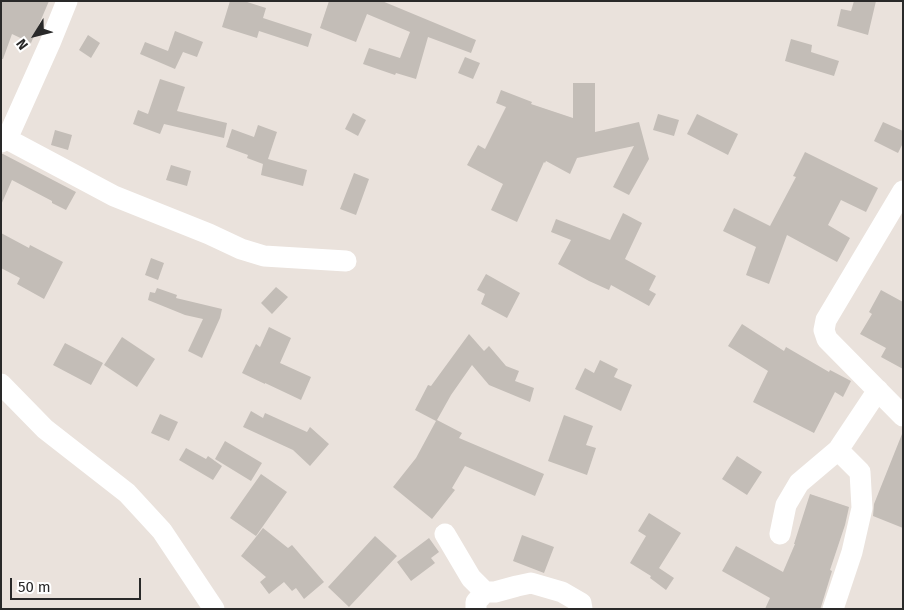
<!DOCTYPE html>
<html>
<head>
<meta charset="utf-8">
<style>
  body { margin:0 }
  #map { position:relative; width:904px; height:610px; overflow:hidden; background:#eae2dc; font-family:"Fira Sans",sans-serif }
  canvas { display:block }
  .frame { position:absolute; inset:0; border:2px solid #292929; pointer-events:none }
  .north { position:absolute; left:10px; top:10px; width:50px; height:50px; -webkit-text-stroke:4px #fff; paint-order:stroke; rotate:234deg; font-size:14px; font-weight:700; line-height:20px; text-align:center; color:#292929 }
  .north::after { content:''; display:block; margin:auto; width:18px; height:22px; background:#292929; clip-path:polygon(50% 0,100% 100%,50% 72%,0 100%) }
  .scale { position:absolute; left:10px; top:578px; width:131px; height:22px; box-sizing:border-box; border:2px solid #292929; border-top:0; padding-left:6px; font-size:15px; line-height:18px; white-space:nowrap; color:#292929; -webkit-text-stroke:4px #fff; paint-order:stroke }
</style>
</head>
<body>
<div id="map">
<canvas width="904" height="610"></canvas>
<div class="frame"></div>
<div class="north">N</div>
<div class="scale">50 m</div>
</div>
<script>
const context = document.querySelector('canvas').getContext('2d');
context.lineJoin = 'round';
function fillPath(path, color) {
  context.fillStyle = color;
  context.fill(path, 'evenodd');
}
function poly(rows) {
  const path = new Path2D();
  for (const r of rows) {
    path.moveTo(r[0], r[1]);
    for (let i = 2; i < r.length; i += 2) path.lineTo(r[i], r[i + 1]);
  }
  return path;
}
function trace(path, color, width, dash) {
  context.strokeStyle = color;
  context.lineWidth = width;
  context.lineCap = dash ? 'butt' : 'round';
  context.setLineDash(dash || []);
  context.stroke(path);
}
fillPath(poly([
  [1,1,49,1,31,43,12,34,3,59,1,59],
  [230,1,244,1,266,8,263,18,312,34,308,47,259,31,257,38,222,27],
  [329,1,382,1,476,40,471,53,428,37,416,79,396,73,395,75,363,64,369,48,400,58,410,32,367,14,356,42,320,28],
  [854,1,876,1,868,35,837,26,841,9,851,11],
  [175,31,203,42,197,57,183,52,175,69,140,54,145,42,168,51],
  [88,35,100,43,91,58,79,50],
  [791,39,812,45,811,52,839,61,834,76,785,61],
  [465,57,480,63,473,79,458,73],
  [160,79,185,87,177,111,227,123,224,138,164,124,160,134,133,124,138,110,148,114],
  [573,83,595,83,595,132,639,122,649,159,629,195,613,187,634,146,577,158,570,174,546,161,545,163,544,162,517,222,491,210,503,184,467,165,478,145,485,149,506,107,496,103,501,90,532,102,531,104,573,118],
  [353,113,366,120,358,136,345,129],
  [658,114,679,120,674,136,653,130],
  [697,114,738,134,728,155,687,134],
  [883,122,903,131,903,143,898,153,874,141],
  [258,125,277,132,268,159,307,170,303,186,261,175,263,164,247,158,248,155,226,147,232,129,254,137],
  [55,130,72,135,68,150,51,145],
  [805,152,878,188,866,212,841,200,828,225,850,238,837,262,787,235,769,284,746,275,756,247,723,231,734,208,770,226,796,177,793,176],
  [1,154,3,154,76,192,66,210,52,203,52,201,12,180,1,205],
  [171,165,191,171,187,186,166,180],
  [354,173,369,179,356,215,340,209],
  [623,213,642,223,625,259,656,276,649,290,656,294,649,306,611,285,609,290,589,281,558,264,571,240,551,232,556,219,610,240],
  [1,233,29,248,30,245,63,262,44,299,17,284,20,278,1,268],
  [151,258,164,263,158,280,145,275],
  [486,274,520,293,507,318,481,304,485,294,477,290],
  [276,287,288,297,272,314,261,303],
  [157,288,177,295,176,298,222,309,220,318,202,358,188,351,203,319,185,315,148,300,150,292,155,293],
  [881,290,903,302,903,369,881,357,886,348,860,334,872,314,869,312],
  [742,324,784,351,786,347,829,372,830,370,851,381,843,397,835,392,814,433,753,402,768,371,728,346],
  [269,327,291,338,280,363,311,377,301,400,265,383,265,384,242,373,256,344,260,347],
  [469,334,484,351,489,346,506,366,519,371,515,381,534,388,530,402,489,385,472,365,451,395,437,420,462,433,459,438,544,474,535,496,465,466,452,488,455,490,432,519,393,487,416,458,436,421,415,410,428,385,431,386],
  [122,337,155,359,137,387,104,365],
  [65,343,103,363,91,385,53,365],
  [600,360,618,369,614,377,632,385,621,411,575,389,585,368,594,373],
  [251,411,263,418,265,413,307,432,310,427,329,444,310,466,293,450,243,427],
  [160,414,178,422,169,441,151,433],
  [564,415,593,426,586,445,596,448,587,475,548,461],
  [902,434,903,434,903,528,873,516,874,504],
  [225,441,262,463,251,481,215,459],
  [186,448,206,459,208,456,222,466,213,480,179,460],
  [737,456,762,472,747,495,722,479],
  [261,474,287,492,256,536,230,518],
  [810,494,849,507,845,525,830,570,832,571,821,607,820,609,765,609,770,598,722,571,736,546,783,572,795,544,794,544],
  [649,513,681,533,659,568,674,578,666,590,650,578,651,576,630,563,646,536,638,531],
  [263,528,288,548,292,545,324,582,304,599,296,588,292,591,284,582,269,594,260,582,266,577,241,556],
  [522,535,554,547,544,573,513,561],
  [375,536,397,556,349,607,328,587],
  [429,538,439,552,431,558,435,563,411,581,397,562]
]), '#c3bdb7');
trace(poly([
  [7,139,114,196,209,234,241,249,264,256,346,261],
  [1,142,7,139,50,43,67,1],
  [903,191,826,320,824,330,827,339,903,416],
  [1,384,45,429,127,493,162,531,214,609],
  [445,534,471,578,485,592,495,592,517,586,531,583,562,592,581,603,582,609],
  [780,534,786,505,799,483,838,450,878,390],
  [476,609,476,602,485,592],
  [833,609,852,552,862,508,860,472,838,450]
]), '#fff', 21);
</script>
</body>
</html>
